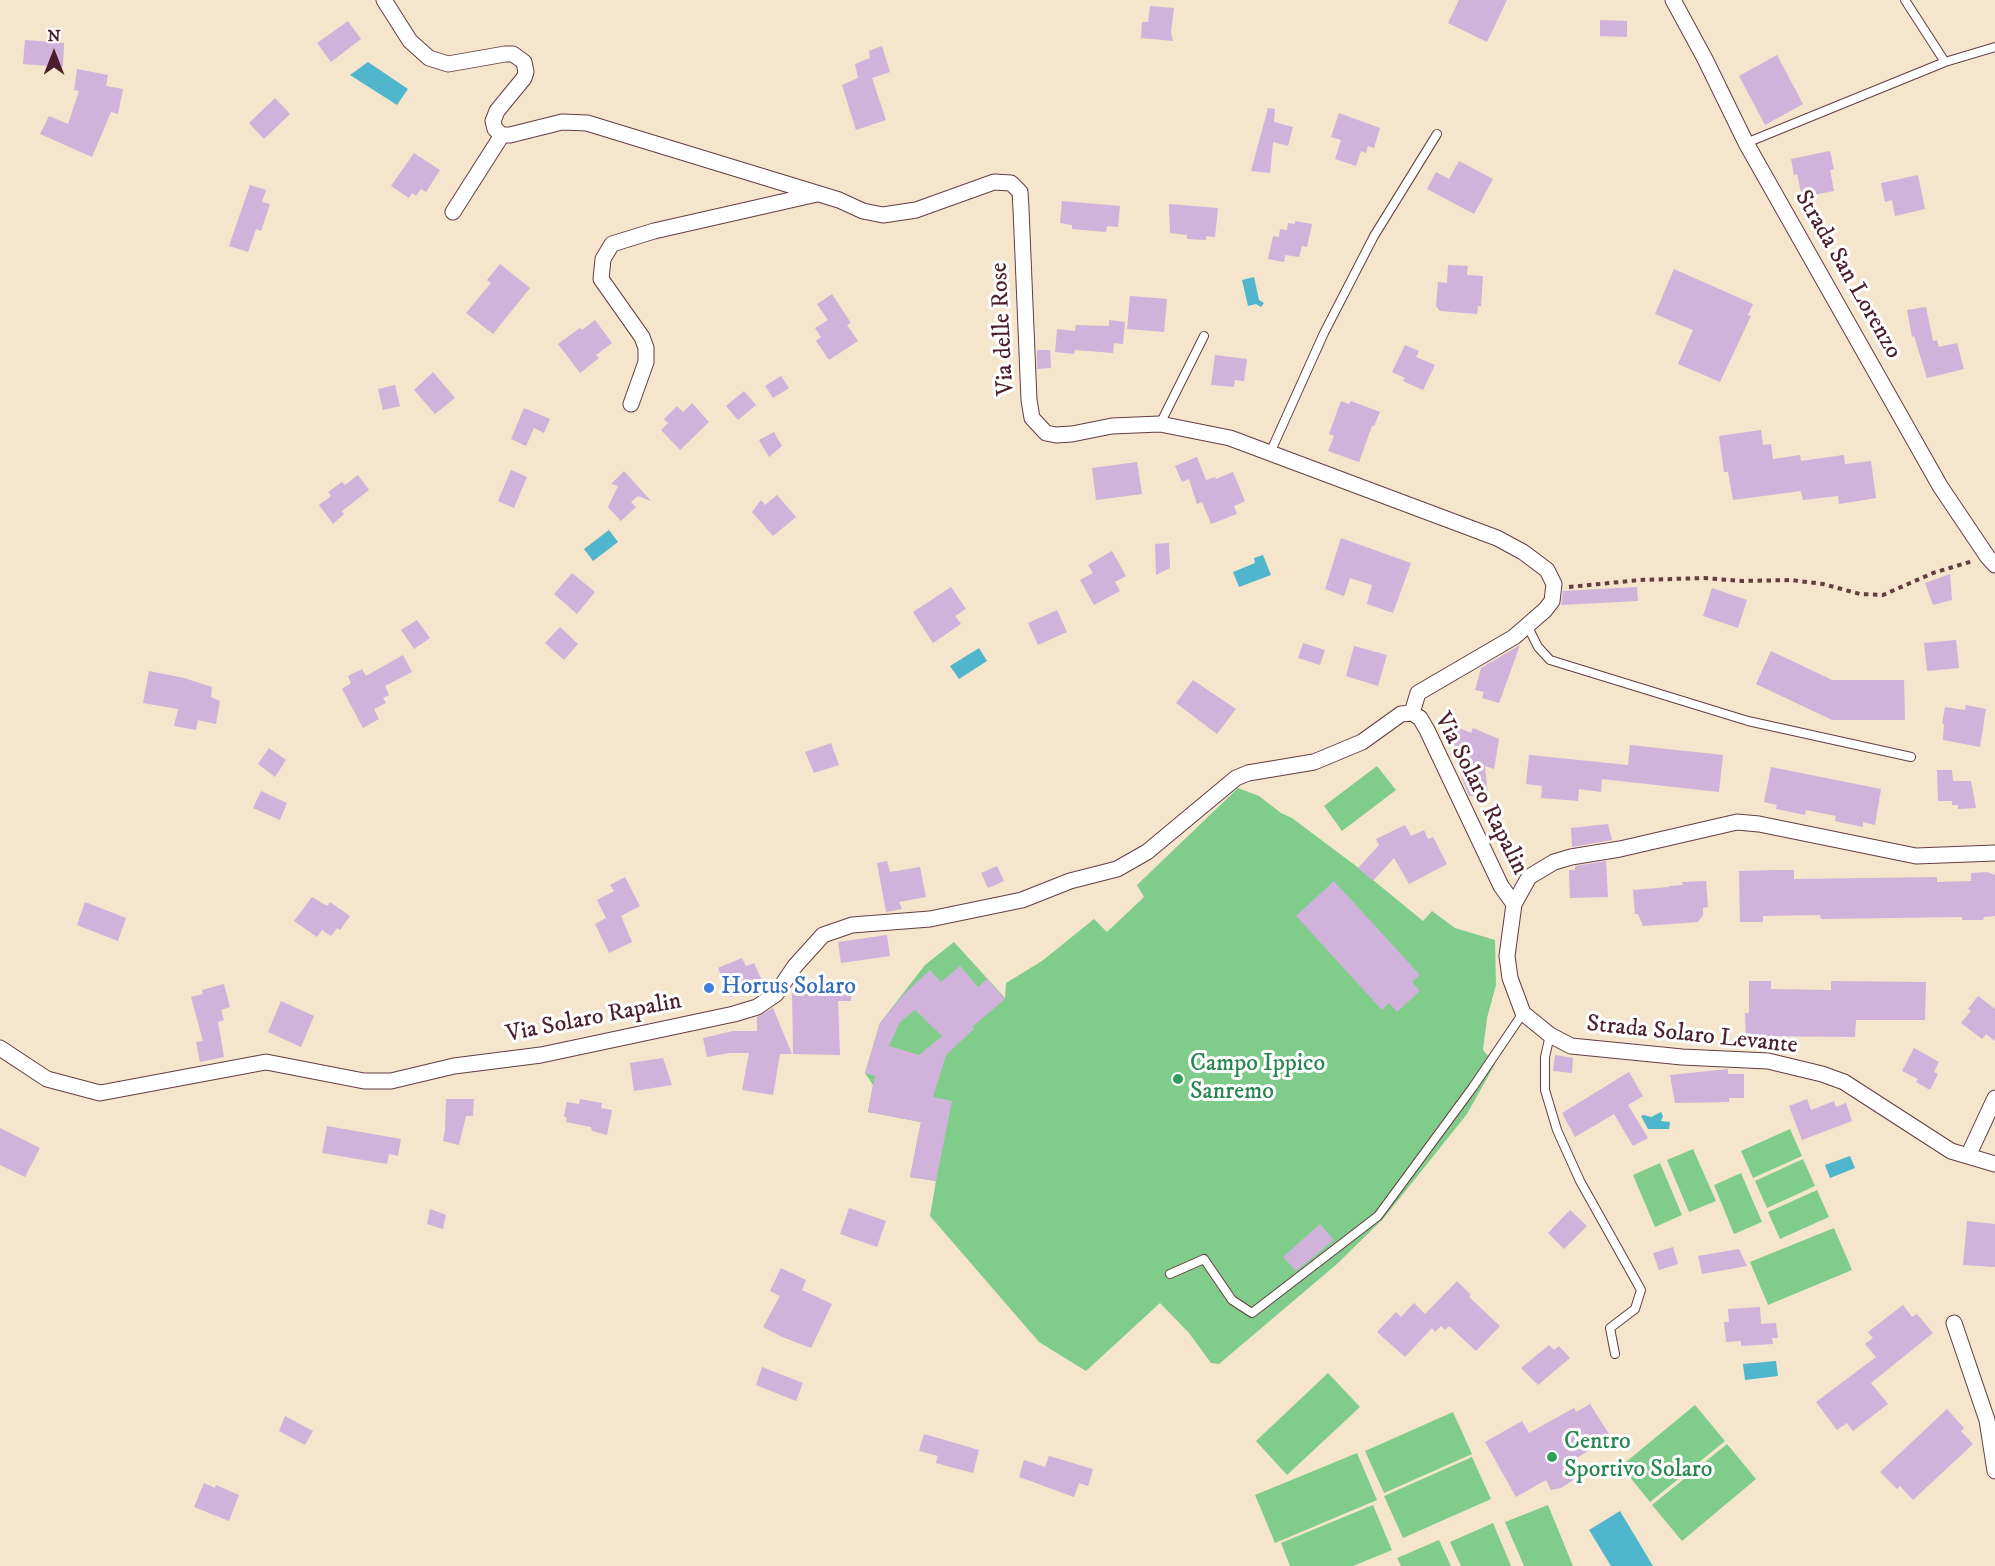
<!DOCTYPE html>
<html>
<head>
<meta charset="utf-8">
<style>
  body { margin:0 }
  #map { position:relative; width:1995px; height:1566px; overflow:hidden; background:#f4e5cc; font-family:"IM FELL DW Pica",serif }
  canvas { display:block }
  .north { position:absolute; left:24px; top:24px; width:60px; height:60px; -webkit-text-stroke:4px #fff; paint-order:stroke; rotate:0deg; font-size:16px; font-weight:700; line-height:24px; text-align:center; color:#4a1f2b }
  .north::after { content:''; display:block; margin:auto; width:21px; height:27px; background:#4a1f2b; clip-path:polygon(50% 0,100% 100%,50% 72%,0 100%) }
</style>
</head>
<body>
<div id="map">
<canvas width="1995" height="1566"></canvas>
<div class="north">N</div>
</div>
<script>
const context = document.querySelector('canvas').getContext('2d');
context.lineJoin = 'round';
function fillPath(path, color) {
  context.fillStyle = color;
  context.fill(path, 'evenodd');
}
function poly(rows) {
  const path = new Path2D();
  for (const r of rows) {
    path.moveTo(r[0], r[1]);
    for (let i = 2; i < r.length; i += 2) path.lineTo(r[i], r[i + 1]);
  }
  return path;
}
function trace(path, color, width, dash) {
  context.strokeStyle = color;
  context.lineWidth = width;
  context.lineCap = dash ? 'butt' : 'round';
  context.setLineDash(dash || []);
  context.stroke(path);
}
function drawText(font, color, halo, rows, align = 'center') {
  context.font = font + ' "IM FELL DW Pica",serif';
  context.lineWidth = 6;
  context.setLineDash([]);
  context.textBaseline = 'middle';
  context.strokeStyle = halo;
  context.fillStyle = color;
  for (const [text, x, y, turn = 0] of rows) {
    context.save();
    context.translate(x, y);
    context.rotate((+turn || 0) * Math.PI / 180);
    context.textAlign = isNaN(turn) ? turn : align;
    if (halo) context.strokeText(text, 0, 0);
    context.fillText(text, 0, 0);
    context.restore();
  }
}
fillPath(poly([
  [1377,766,1396,790,1342,831,1324,806],
  [1238,788,1259,796,1281,813,1292,818,1356,866,1423,921,1432,911,1455,928,1495,940,1496,985,1487,1018,1483,1050,1495,1064,1467,1114,1383,1219,1337,1264,1219,1364,1211,1363,1189,1333,1160,1303,1086,1371,1039,1342,930,1216,936,1181,910,1177,921,1122,868,1112,873,1085,865,1073,880,1023,925,965,954,942,1005,998,1006,983,1042,961,1094,919,1107,932,1144,897,1137,885],
  [1790,1129,1802,1156,1753,1178,1741,1151],
  [1693,1149,1716,1201,1689,1212,1667,1160],
  [1803,1159,1815,1186,1767,1208,1755,1181],
  [1660,1163,1682,1215,1655,1227,1633,1175],
  [1741,1173,1762,1222,1734,1234,1714,1185],
  [1817,1190,1829,1217,1780,1239,1768,1212],
  [1834,1228,1852,1270,1768,1305,1750,1262],
  [1328,1373,1360,1407,1287,1475,1256,1441],
  [1695,1405,1725,1441,1650,1502,1621,1466],
  [1453,1412,1472,1454,1384,1493,1365,1451],
  [1727,1444,1756,1479,1682,1541,1652,1505],
  [1357,1453,1377,1500,1275,1543,1255,1495],
  [1472,1457,1491,1499,1403,1538,1384,1496],
  [1373,1505,1392,1550,1353,1566,1290,1566,1281,1543],
  [1548,1505,1573,1566,1524,1566,1505,1522],
  [1493,1523,1511,1566,1461,1566,1450,1542],
  [1439,1540,1451,1566,1401,1566,1397,1558]
]), '#80cd8b');
fillPath(poly([
  [368,62,408,89,397,105,350,75],
  [1254,277,1259,300,1264,303,1261,307,1256,304,1248,306,1242,280],
  [609,530,618,542,593,561,584,549],
  [1263,555,1271,575,1239,587,1233,572,1255,563,1254,558],
  [979,648,987,661,959,679,950,666],
  [1661,1112,1663,1116,1661,1121,1670,1122,1669,1129,1648,1129,1641,1116,1644,1115,1651,1117],
  [1850,1156,1855,1168,1830,1178,1825,1165],
  [1776,1361,1778,1376,1745,1380,1743,1364],
  [1620,1511,1653,1566,1611,1566,1589,1530]
]), '#50b6ce');
fillPath(poly([
  [1459,0,1507,0,1487,42,1448,23],
  [1150,6,1174,8,1171,32,1173,41,1141,38,1142,22,1148,22],
  [1600,20,1627,21,1627,37,1600,36],
  [348,21,361,39,331,62,317,43],
  [25,40,64,43,63,67,23,64],
  [882,46,890,72,872,78,886,120,856,130,842,85,858,78,855,64,870,58,869,51],
  [1777,55,1803,104,1765,125,1739,76],
  [77,69,108,75,106,86,123,89,118,114,111,112,92,157,40,134,49,116,68,124,79,91,74,90],
  [275,98,290,114,264,139,249,123],
  [1268,108,1275,109,1274,122,1293,127,1288,146,1273,142,1270,173,1251,171],
  [1339,113,1380,128,1374,148,1368,146,1366,153,1361,151,1356,166,1335,159,1341,140,1331,137],
  [1830,151,1834,169,1830,170,1834,191,1813,195,1812,190,1801,192,1797,174,1794,175,1791,159],
  [414,153,440,170,426,192,421,189,416,196,412,193,409,198,391,186],
  [1459,161,1493,179,1474,214,1427,189,1436,172,1449,179],
  [1918,175,1925,209,1895,216,1892,200,1885,202,1881,183],
  [250,185,266,190,262,202,270,204,261,231,256,229,248,252,229,246],
  [1062,201,1120,206,1118,227,1107,226,1106,232,1072,229,1072,225,1060,223],
  [1169,204,1218,208,1215,237,1206,236,1206,240,1187,239,1187,235,1170,233],
  [1295,221,1312,224,1307,247,1302,246,1299,257,1285,255,1284,262,1268,259,1273,236,1279,237,1280,229,1287,230,1288,223,1295,224],
  [500,264,530,288,493,334,466,313,491,283,487,280],
  [1448,265,1468,266,1467,275,1483,276,1481,306,1478,306,1477,314,1440,311,1436,306,1438,282,1447,283],
  [1674,269,1753,304,1748,315,1751,316,1720,382,1678,364,1693,330,1655,314],
  [832,294,851,323,847,325,858,341,829,360,816,341,821,337,815,328,828,320,817,304],
  [1130,296,1167,299,1164,332,1127,329],
  [1926,307,1933,341,1937,340,1939,347,1957,343,1964,369,1927,378,1914,336,1912,337,1907,310],
  [595,320,612,343,596,355,599,358,580,373,558,344,580,328,582,330],
  [1109,320,1125,322,1123,344,1114,343,1113,353,1075,350,1074,354,1055,352,1057,329,1075,331,1076,325,1109,326],
  [1405,345,1419,351,1416,357,1435,365,1423,390,1403,381,1405,378,1392,372],
  [1037,350,1050,350,1051,368,1037,369],
  [1215,355,1247,359,1244,381,1235,380,1234,387,1211,385],
  [433,372,455,398,435,414,414,390],
  [781,376,789,388,773,398,765,386],
  [395,385,400,406,383,410,378,389],
  [744,391,756,405,738,420,726,406],
  [1341,401,1349,404,1351,401,1380,412,1374,426,1372,426,1359,462,1328,451,1334,436,1329,434],
  [692,403,709,422,680,450,661,430,668,423,664,419,677,406,683,412],
  [524,408,550,419,544,433,534,428,526,446,511,439],
  [1761,430,1763,445,1771,444,1773,459,1800,455,1801,461,1844,455,1845,464,1871,461,1876,498,1839,504,1838,496,1803,500,1801,491,1733,500,1728,472,1724,472,1719,436],
  [774,432,782,446,769,457,759,440],
  [1197,457,1206,480,1215,477,1216,479,1233,472,1245,501,1234,506,1237,514,1211,524,1202,502,1197,504,1189,479,1182,482,1175,466],
  [1137,462,1142,494,1096,500,1092,468],
  [511,470,527,477,514,508,498,501],
  [624,471,651,501,638,496,631,502,636,507,621,521,608,507,618,486,611,484],
  [358,475,369,490,342,511,344,514,333,524,319,505,331,496,328,492,342,482,345,485],
  [777,495,796,517,773,536,752,512,761,500,765,505],
  [1341,538,1411,563,1393,613,1367,604,1372,585,1350,578,1344,596,1325,589],
  [1169,543,1170,568,1156,575,1155,544],
  [1112,551,1126,576,1115,582,1120,591,1094,605,1080,580,1093,573,1088,565],
  [572,573,595,592,577,614,554,594],
  [1950,574,1952,600,1933,605,1925,583],
  [951,587,966,609,955,616,961,624,933,643,913,612],
  [1637,587,1638,601,1561,605,1563,591],
  [1712,588,1747,600,1738,628,1703,616],
  [1057,610,1067,632,1038,645,1028,623],
  [417,620,430,638,414,649,401,630],
  [560,627,578,644,564,660,545,643],
  [1956,640,1959,668,1927,671,1924,643],
  [1303,643,1325,650,1320,665,1298,658],
  [1520,645,1499,703,1482,698,1484,692,1475,690,1481,668],
  [1354,646,1387,655,1378,686,1346,676],
  [1771,651,1832,680,1904,680,1905,720,1832,720,1756,684],
  [403,655,412,672,385,686,389,695,383,698,386,703,374,709,379,719,363,728,342,689,351,683,348,676,362,669,366,676],
  [149,671,184,678,212,687,211,697,220,701,216,724,198,720,196,730,174,726,178,709,143,703],
  [1193,680,1236,709,1217,734,1176,703],
  [1966,705,1986,709,1980,747,1943,740,1944,724,1942,724,1945,707,1965,710],
  [1454,726,1471,733,1473,728,1499,739,1494,769,1485,766,1488,796,1469,796,1460,773,1465,761,1450,755,1455,744,1448,741],
  [831,743,839,765,814,773,805,752],
  [1630,745,1723,755,1719,792,1602,779,1601,792,1579,789,1578,801,1541,798,1542,786,1526,784,1529,755,1628,765],
  [269,748,286,760,275,777,258,764],
  [1771,767,1881,789,1875,825,1863,822,1863,827,1835,821,1836,816,1806,810,1805,815,1776,809,1777,805,1764,802],
  [1937,770,1952,770,1953,781,1971,781,1976,808,1958,809,1958,805,1952,805,1952,801,1938,801],
  [261,791,287,803,280,820,253,808],
  [1608,824,1612,840,1572,847,1571,828],
  [1405,825,1411,836,1424,830,1428,839,1433,837,1447,864,1409,884,1394,858,1373,881,1358,868,1379,845,1376,839],
  [887,861,890,872,920,867,926,897,899,902,902,909,886,912,877,863],
  [1606,861,1608,897,1570,898,1569,870,1575,870,1575,866],
  [997,866,1004,881,988,888,981,873],
  [1776,870,1794,870,1794,879,1937,877,1937,882,1971,881,1971,873,1987,872,1995,875,1995,916,1984,917,1983,920,1962,920,1962,917,1821,919,1820,915,1763,916,1763,922,1740,922,1739,871],
  [625,877,640,906,621,916,632,942,609,953,595,924,606,918,597,900,614,891,610,885],
  [1334,881,1420,975,1412,982,1420,991,1397,1012,1389,1003,1382,1010,1296,916],
  [1706,881,1708,907,1703,908,1703,915,1698,922,1643,926,1638,914,1635,914,1633,890,1669,887,1669,886,1683,885,1682,882],
  [312,897,327,906,330,902,350,916,340,930,337,928,331,936,322,930,317,937,294,921],
  [85,902,126,918,118,941,77,925],
  [887,935,890,956,841,963,838,942],
  [742,958,746,966,754,963,763,983,730,997,718,968],
  [960,966,978,987,987,979,1005,999,972,1027,974,1029,946,1055,933,1097,952,1101,936,1181,910,1177,921,1122,868,1112,875,1076,865,1073,880,1023,904,994,930,970,941,982],
  [915,1010,942,1036,919,1055,889,1046,900,1022],
  [797,980,851,980,851,1001,838,1001,840,1055,793,1054,792,987],
  [1749,981,1771,981,1771,989,1831,990,1831,981,1926,982,1925,1020,1856,1020,1855,1037,1746,1036,1745,1013,1749,1013],
  [224,984,230,1007,221,1010,224,1020,218,1022,224,1057,200,1062,196,1042,203,1041,191,997,203,994,202,990],
  [1978,996,1995,1009,1995,1041,1986,1034,1982,1039,1961,1023,1971,1011,1968,1009],
  [281,1001,314,1016,301,1047,268,1032],
  [773,1008,792,1054,780,1054,773,1095,742,1090,749,1053,729,1053,707,1057,703,1038,733,1031,757,1031,757,1017],
  [1914,1048,1939,1062,1934,1072,1938,1074,1930,1090,1916,1082,1918,1079,1902,1071],
  [1555,1055,1573,1058,1572,1073,1553,1071],
  [663,1058,672,1085,634,1091,630,1063],
  [1728,1069,1728,1074,1744,1074,1744,1098,1729,1098,1729,1102,1675,1103,1670,1075],
  [1629,1072,1643,1096,1628,1105,1648,1138,1633,1146,1614,1114,1575,1137,1562,1113],
  [446,1099,474,1099,473,1116,466,1116,459,1145,443,1141,445,1130],
  [580,1099,602,1103,601,1108,612,1110,607,1135,592,1131,591,1127,566,1122,567,1118,564,1116,567,1102,579,1104],
  [1807,1099,1811,1110,1834,1101,1836,1107,1846,1103,1852,1121,1802,1140,1789,1106],
  [327,1126,401,1139,398,1156,389,1154,387,1164,322,1153],
  [0,1128,40,1148,25,1177,0,1165],
  [849,1208,886,1221,877,1247,840,1234],
  [430,1209,446,1215,443,1229,427,1224],
  [1570,1210,1587,1226,1564,1249,1548,1233],
  [1967,1221,1995,1224,1995,1267,1963,1265],
  [1320,1224,1334,1240,1296,1271,1283,1257],
  [1673,1247,1678,1264,1659,1270,1653,1253],
  [1739,1249,1747,1266,1702,1274,1698,1256],
  [781,1268,806,1280,802,1290,832,1304,811,1348,782,1337,763,1327,780,1296,770,1291],
  [1457,1281,1471,1295,1469,1297,1500,1326,1476,1351,1449,1326,1445,1330,1441,1326,1435,1332,1432,1328,1405,1357,1377,1332,1396,1312,1401,1317,1414,1303,1425,1314],
  [1903,1305,1912,1317,1917,1314,1933,1333,1871,1383,1888,1404,1853,1431,1847,1423,1837,1430,1816,1402,1876,1357,1865,1344,1873,1338,1868,1332],
  [1760,1307,1761,1324,1776,1323,1778,1338,1772,1338,1773,1344,1741,1346,1741,1341,1726,1342,1724,1322,1729,1322,1728,1309],
  [1549,1345,1554,1350,1559,1346,1570,1358,1538,1385,1521,1368],
  [762,1367,803,1383,796,1401,756,1385],
  [1590,1404,1611,1437,1575,1459,1573,1480,1561,1488,1551,1490,1546,1480,1516,1497,1485,1442,1522,1421,1529,1433,1574,1408,1576,1412],
  [1947,1409,1964,1428,1961,1431,1973,1444,1913,1500,1900,1486,1897,1489,1880,1472],
  [285,1416,313,1431,305,1445,279,1431],
  [924,1434,979,1450,973,1473,936,1463,938,1456,919,1451],
  [1049,1456,1093,1469,1088,1486,1079,1483,1074,1497,1019,1477,1024,1460,1045,1467],
  [204,1483,215,1488,216,1485,239,1495,229,1521,194,1507]
]), '#d0b2db');
const lane = poly([
  [1905,0,1945,62],
  [1746,143,1945,62,1995,47],
  [1160,424,1204,336],
  [1270,453,1324,333,1374,236,1437,134],
  [1527,625,1538,647,1550,660,1748,721,1911,757],
  [1550,1035,1545,1057,1545,1090,1557,1130,1580,1181,1641,1290,1635,1309,1610,1328,1615,1354],
  [1170,1274,1204,1259,1232,1300,1252,1313,1378,1216,1473,1087,1523,1013]
]);
const street = poly([
  [384,0,410,41,429,58,448,64,505,54,513,54,524,62,526,72,524,78,497,111,493,121,495,129,502,135,510,135,562,122,587,123,839,200,863,211,883,215,916,210,994,182,1011,183,1020,192,1021,209,1029,400,1032,418,1046,433,1056,435,1072,434,1112,426,1160,424,1230,438,1497,538,1523,552,1547,570,1554,584,1552,601,1545,610,1514,637,1418,693,1412,713],
  [1673,0,1705,59,1746,143,1940,486,1987,556,1995,565],
  [453,212,502,135],
  [631,404,646,362,646,348,642,337,601,279,603,259,612,244,654,231,817,194],
  [1995,853,1916,856,1759,824,1737,822,1620,849,1571,857,1554,862,1529,877,1514,904,1507,956,1510,978,1523,1013,1550,1035,1571,1046,1682,1057,1768,1061,1822,1074,1844,1082,1951,1151,1995,1164],
  [0,1048,47,1079,100,1093,266,1062,364,1081,391,1081,454,1066,541,1055,734,1014,757,1007,776,994,795,966,823,935,852,925,930,919,1022,900,1070,881,1117,869,1147,852,1236,778,1248,773,1314,762,1362,742,1401,714,1412,713,1420,718,1427,730,1501,886,1514,904],
  [1968,1156,1995,1098],
  [1954,1323,1987,1420,1995,1471]
]);
trace(lane, '#643d43', 10);
trace(street, '#643d43', 17);
trace(poly([
  [1569,587,1640,580,1704,578,1742,581,1791,580,1823,584,1860,594,1883,595,1933,573,1973,561]
]), '#643d43', 4, [4.5, 4.5]);
trace(lane, '#fff', 8);
trace(street, '#fff', 15);
for (const [x, y, r, color] of [
  [709,988,6,"#3f7fe0"],
  [1178,1079,6,"#2e9e5b"],
  [1552,1457,6,"#2e9e5b"]
]) {
  const dot = new Path2D();
  dot.arc(x, y, r, 0, 2 * Math.PI);
  context.fillStyle = color;
  context.fill(dot);
  trace(dot, '#fff', 2);
}
drawText('24px', '#4a1f2b', '#fff', [
  ["Strada San Lorenzo",1847,275,60],
  ["Via delle Rose",1004,329,-93],
  ["Via Solaro Rapalin",1480,794,63],
  ["Via Solaro Rapalin",594,1019,-11],
  ["Strada Solaro Levante",1692,1036,6]
]);
drawText('24px', '#366cbe', '#fff', [
  ["Hortus Solaro",721,988]
], 'left');
drawText('24px', '#27864d', '#fff', [
  ["Campo Ippico",1190,1065],
  ["Sanremo",1190,1093],
  ["Centro",1564,1443],
  ["Sportivo Solaro",1564,1471]
], 'left');
</script>
</body>
</html>
